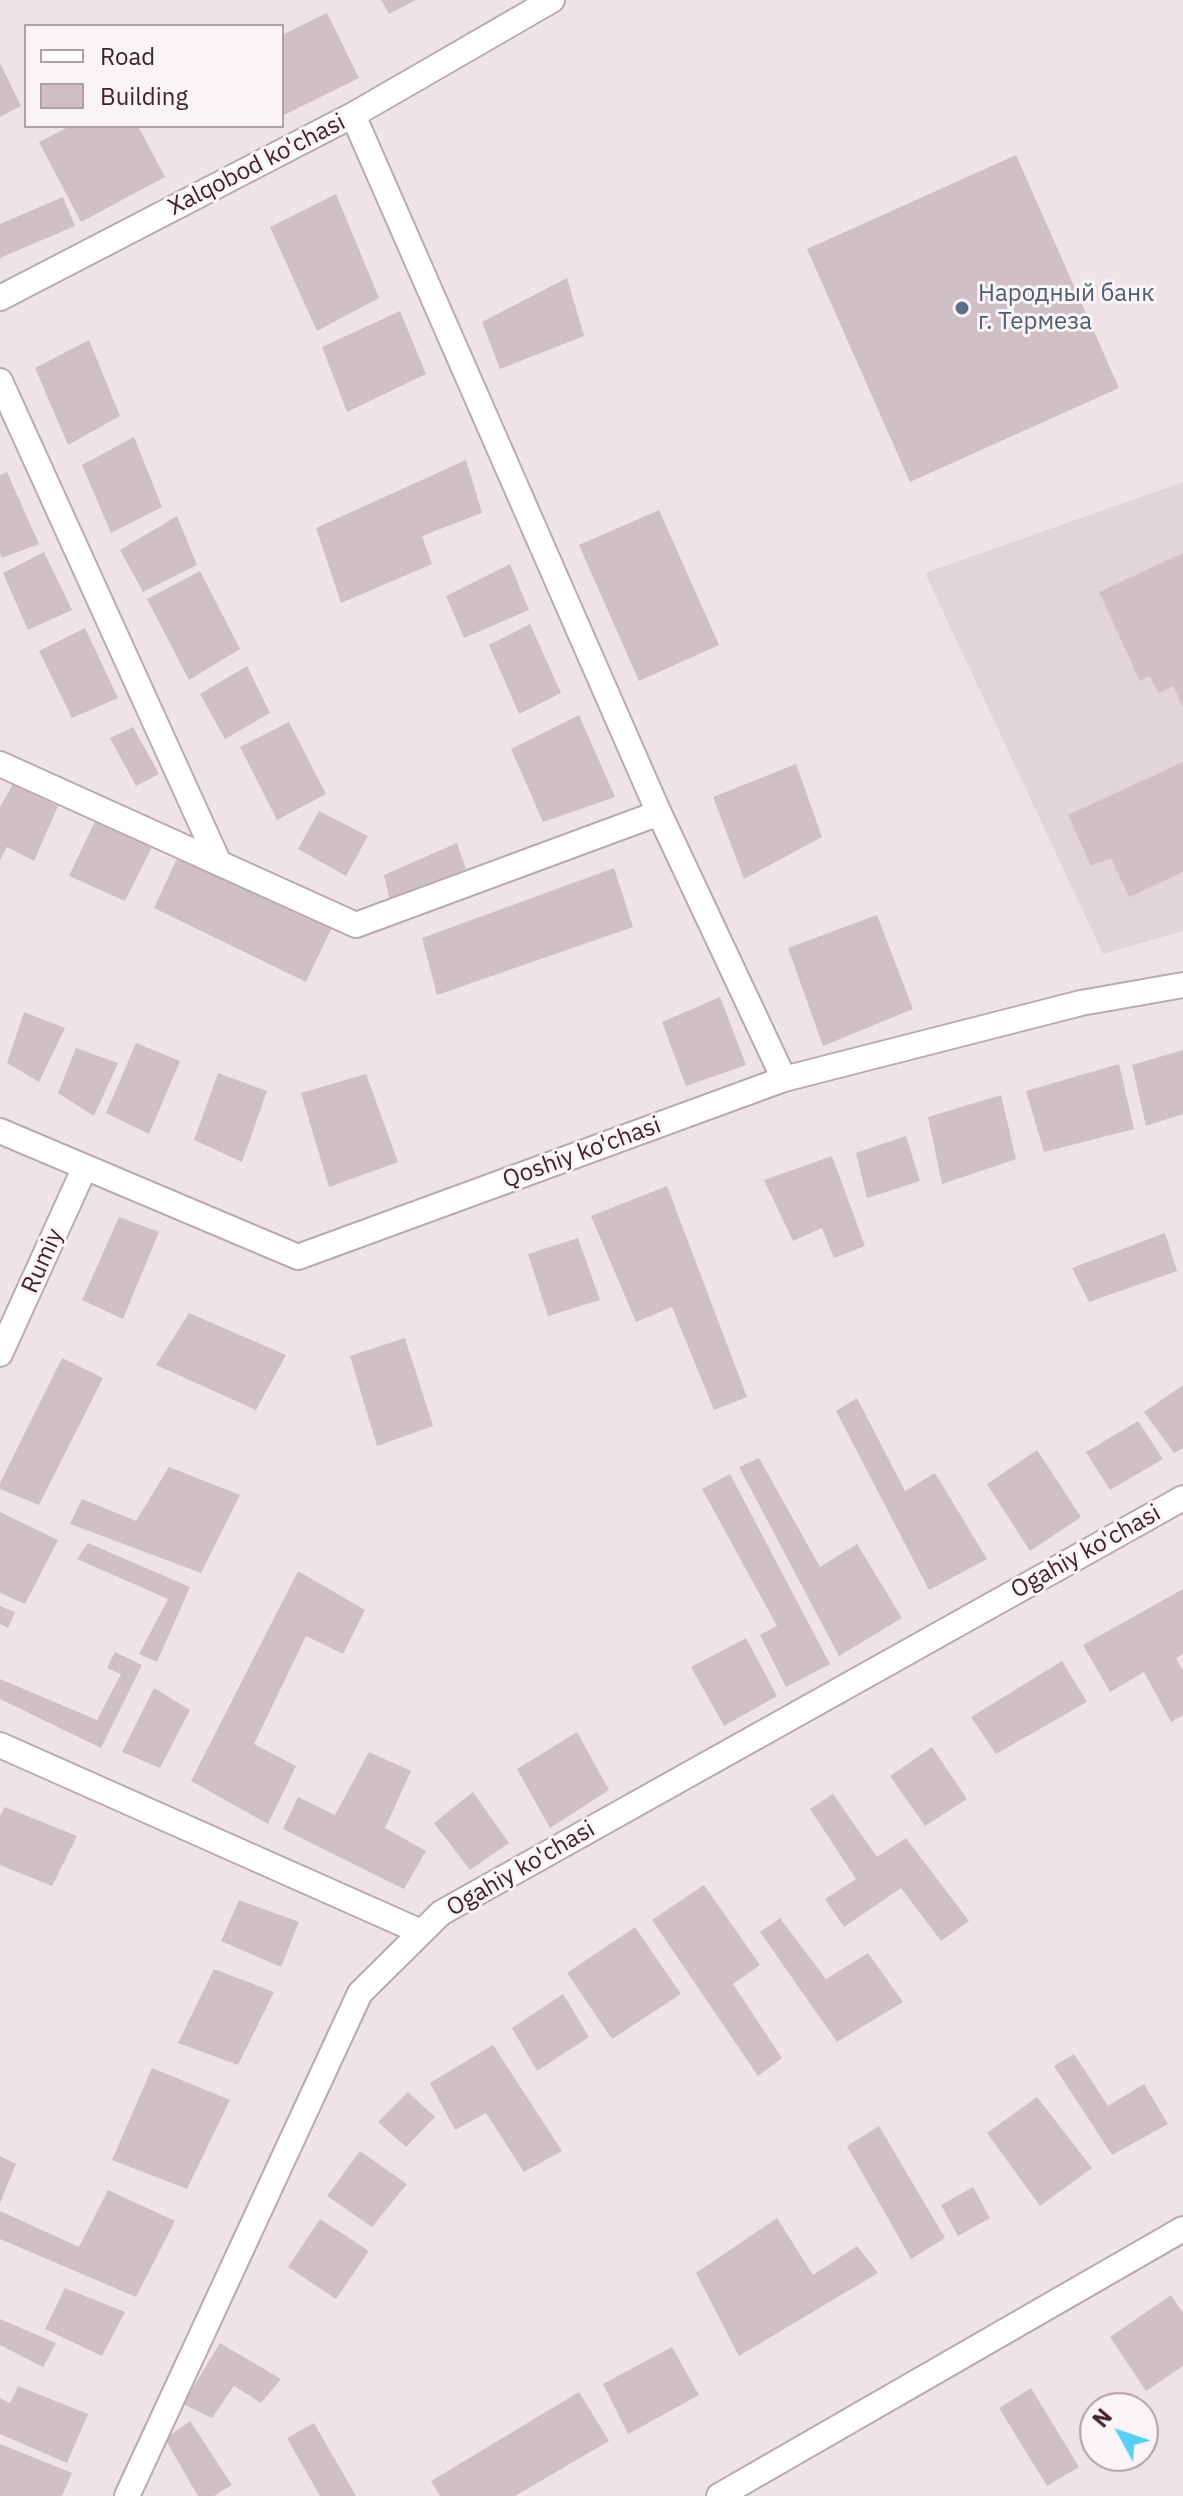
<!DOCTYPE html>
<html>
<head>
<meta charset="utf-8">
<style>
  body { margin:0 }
  #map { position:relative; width:1183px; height:2496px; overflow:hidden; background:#eee4e8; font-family:"IBM Plex Sans",sans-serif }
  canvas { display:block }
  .legend { position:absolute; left:24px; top:24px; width:260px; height:104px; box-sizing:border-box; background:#faf4f7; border:2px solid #b0a0a5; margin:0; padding:10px 14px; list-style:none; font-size:24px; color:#41222a }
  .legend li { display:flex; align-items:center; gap:16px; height:40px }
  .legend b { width:40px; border:2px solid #b0a0a5 }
  .north { position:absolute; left:1079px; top:2392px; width:80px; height:80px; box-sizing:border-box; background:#faf4f7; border:2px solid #b0a0a5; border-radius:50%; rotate:310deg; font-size:22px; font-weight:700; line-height:32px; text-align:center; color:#41222a }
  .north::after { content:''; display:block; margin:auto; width:28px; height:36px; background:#57d0f8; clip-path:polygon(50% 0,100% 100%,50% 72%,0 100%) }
</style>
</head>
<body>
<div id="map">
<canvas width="1183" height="2496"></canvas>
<ul class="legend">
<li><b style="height:10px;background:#fff"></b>Road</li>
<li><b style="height:22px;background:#cfc0c6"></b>Building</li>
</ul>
<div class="north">N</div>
</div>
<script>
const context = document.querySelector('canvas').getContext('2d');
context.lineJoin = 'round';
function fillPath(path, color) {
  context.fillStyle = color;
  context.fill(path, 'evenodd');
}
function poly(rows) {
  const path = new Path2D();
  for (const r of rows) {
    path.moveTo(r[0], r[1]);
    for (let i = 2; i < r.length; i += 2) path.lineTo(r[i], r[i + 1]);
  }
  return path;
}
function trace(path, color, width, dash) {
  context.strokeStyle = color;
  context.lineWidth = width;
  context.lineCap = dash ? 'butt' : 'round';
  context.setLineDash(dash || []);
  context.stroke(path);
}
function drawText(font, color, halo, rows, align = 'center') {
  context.font = font + ' "IBM Plex Sans",sans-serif';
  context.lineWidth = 6;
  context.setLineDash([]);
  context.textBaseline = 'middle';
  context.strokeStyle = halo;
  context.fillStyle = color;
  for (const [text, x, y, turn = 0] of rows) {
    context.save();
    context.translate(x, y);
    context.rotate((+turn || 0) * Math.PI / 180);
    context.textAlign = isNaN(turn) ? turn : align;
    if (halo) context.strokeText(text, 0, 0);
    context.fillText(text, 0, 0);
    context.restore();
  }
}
fillPath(poly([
  [1183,482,1183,931,1103,954,925,573]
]), '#e2d5da');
fillPath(poly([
  [381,0,416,0,389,14],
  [327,13,359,78,282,116,282,35],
  [0,63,21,106,0,117],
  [70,126,138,126,165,177,81,222,39,142],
  [1016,155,1119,388,910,482,807,249],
  [336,194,379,298,317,331,270,227],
  [63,197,75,226,0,258,0,224],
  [567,278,584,336,500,369,482,322],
  [400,311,426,374,347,412,322,347],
  [89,340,120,416,68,445,35,368],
  [134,437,162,507,111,533,82,465],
  [466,460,482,513,422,536,432,564,341,603,316,528],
  [7,472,39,544,2,558,0,553,0,475],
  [659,510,719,645,639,681,579,545],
  [177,516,197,565,143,592,120,550],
  [44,552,72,610,28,630,3,573],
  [1183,553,1183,707,1173,686,1158,693,1150,676,1140,681,1099,592],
  [510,564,529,610,464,638,446,596],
  [200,571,240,649,189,680,147,599],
  [530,624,561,693,519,714,489,645],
  [85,628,118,698,72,718,39,651],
  [247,666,270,713,225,739,200,694],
  [579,715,615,797,543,822,511,749],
  [289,722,326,794,277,820,240,747],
  [133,727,159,774,136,786,110,738],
  [1183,762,1183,872,1129,897,1111,858,1091,866,1068,815],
  [796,764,822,837,744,879,713,797],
  [13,784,58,806,34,861,7,847,0,860,0,807],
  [319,811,368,836,346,876,298,849],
  [95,821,153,845,125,901,69,876],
  [457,843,466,869,390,902,384,875],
  [180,852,333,925,306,982,154,908],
  [614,868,633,927,437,995,422,938],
  [877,915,913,1009,823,1046,788,948],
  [720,997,746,1065,686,1086,662,1022],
  [24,1012,65,1028,39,1082,7,1063],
  [136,1043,180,1061,149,1134,106,1113],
  [76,1048,118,1063,94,1116,58,1093],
  [1183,1050,1183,1114,1146,1126,1132,1065],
  [1119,1064,1134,1129,1044,1152,1026,1091],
  [218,1073,267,1091,242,1162,194,1140],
  [366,1074,398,1162,329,1187,301,1093],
  [1001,1095,1016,1159,942,1184,928,1117],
  [906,1136,920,1181,867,1198,856,1153],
  [832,1156,865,1246,834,1258,822,1228,793,1241,764,1180],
  [667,1186,747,1397,714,1410,672,1307,636,1322,591,1216],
  [119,1217,159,1232,123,1319,82,1300],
  [1165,1233,1177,1271,1089,1302,1072,1268],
  [578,1238,600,1300,548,1316,528,1254],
  [189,1313,286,1355,256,1410,156,1365],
  [405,1338,433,1426,377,1446,350,1356],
  [62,1358,103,1378,39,1505,0,1489,0,1483],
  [1183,1385,1183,1448,1174,1453,1144,1412],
  [857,1398,905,1491,935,1473,987,1559,929,1590,836,1411],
  [1138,1421,1163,1459,1110,1490,1086,1452],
  [1037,1450,1081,1517,1030,1551,987,1484],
  [759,1458,820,1567,857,1544,902,1618,839,1656,739,1467],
  [169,1467,240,1495,201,1573,70,1524,82,1499,136,1521],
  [730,1474,830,1664,786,1687,760,1635,777,1626,702,1489],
  [0,1512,58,1540,25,1604,0,1593],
  [88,1543,190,1587,157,1662,139,1654,168,1599,77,1559],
  [298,1571,365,1610,343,1654,306,1636,254,1744,296,1766,268,1824,191,1781],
  [1183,1589,1183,1654,1176,1658,1183,1670,1183,1715,1171,1722,1144,1672,1110,1692,1083,1645],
  [0,1606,15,1612,8,1628,0,1624],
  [746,1638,777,1696,724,1726,691,1667],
  [115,1652,142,1665,101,1748,0,1699,0,1679,97,1720,121,1674,107,1668],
  [1062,1661,1087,1702,996,1754,971,1717],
  [154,1688,190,1710,160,1768,122,1752],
  [577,1732,609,1790,550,1828,517,1769],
  [932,1747,967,1799,925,1826,890,1776],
  [369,1752,411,1771,385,1828,426,1851,404,1889,283,1829,298,1797,335,1815],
  [473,1792,509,1843,470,1870,434,1823],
  [833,1794,877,1857,906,1838,969,1921,941,1941,901,1888,844,1927,825,1899,856,1879,810,1809],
  [5,1807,77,1836,52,1886,0,1865,0,1816],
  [704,1885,760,1965,733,1984,782,2058,758,2076,652,1920],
  [239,1900,299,1922,281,1967,221,1941],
  [780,1918,826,1979,868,1953,903,2002,837,2042,760,1932],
  [635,1927,681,1994,612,2039,567,1973],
  [214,1969,274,1992,238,2065,178,2043],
  [563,1994,589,2037,537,2071,512,2028],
  [493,2045,562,2151,524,2172,486,2113,455,2130,430,2083],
  [1074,2054,1108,2106,1144,2084,1168,2124,1112,2155,1054,2066],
  [152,2068,230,2100,187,2189,112,2160],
  [408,2092,435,2117,406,2147,378,2122],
  [1037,2097,1092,2168,1040,2206,987,2133],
  [879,2126,945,2238,911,2259,847,2146],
  [360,2151,407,2184,372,2227,327,2196],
  [0,2156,16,2164,0,2203],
  [973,2187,990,2218,958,2236,941,2205],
  [108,2190,175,2221,136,2297,0,2239,0,2211,79,2247],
  [777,2218,813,2275,857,2246,878,2273,739,2356,696,2273],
  [320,2219,369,2251,336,2299,288,2267],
  [65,2288,125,2312,102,2356,45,2329],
  [1171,2295,1183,2313,1183,2366,1146,2391,1110,2337],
  [0,2319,56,2343,43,2367,0,2345],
  [220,2343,281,2379,261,2403,234,2386,212,2418,183,2404],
  [672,2347,699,2395,628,2434,603,2384],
  [18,2386,88,2414,67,2463,0,2434,0,2398,10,2403],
  [1031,2388,1079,2467,1047,2486,999,2408],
  [579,2392,609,2441,515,2496,440,2496,431,2481],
  [190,2421,232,2485,214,2496,198,2496,165,2439],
  [314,2423,356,2496,320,2496,287,2438],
  [0,2444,72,2473,62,2496,0,2496]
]), '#cfc0c6');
const minor = poly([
  [353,115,659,813,784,1079],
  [0,298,353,115,552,0],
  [0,381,219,863],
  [0,764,356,925,659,813],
  [0,1131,298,1257,784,1079,1081,1003,1183,985],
  [0,1354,85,1167],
  [0,1745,421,1932],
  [127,2496,360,1993,441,1913,1183,1498],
  [719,2496,1183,2229]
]);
trace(minor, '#baaaaf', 28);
trace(minor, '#fff', 24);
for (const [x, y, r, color] of [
  [962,308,8,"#5c6f8a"]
]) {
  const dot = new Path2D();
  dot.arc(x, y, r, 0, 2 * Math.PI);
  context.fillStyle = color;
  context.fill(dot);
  trace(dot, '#faf4f7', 3);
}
drawText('24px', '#41222a', '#faf4f7', [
  ["Xalqobod ko'chasi",257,165,-27],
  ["Qoshiy ko'chasi",582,1153,-20],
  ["Rumiy",43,1261,-66],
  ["Ogahiy ko'chasi",1086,1552,-29],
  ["Ogahiy ko'chasi",521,1869,-30]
]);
drawText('24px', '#4e5e75', '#faf4f7', [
  ["Народный банк",978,294],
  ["г. Термеза",978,322]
], 'left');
</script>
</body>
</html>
